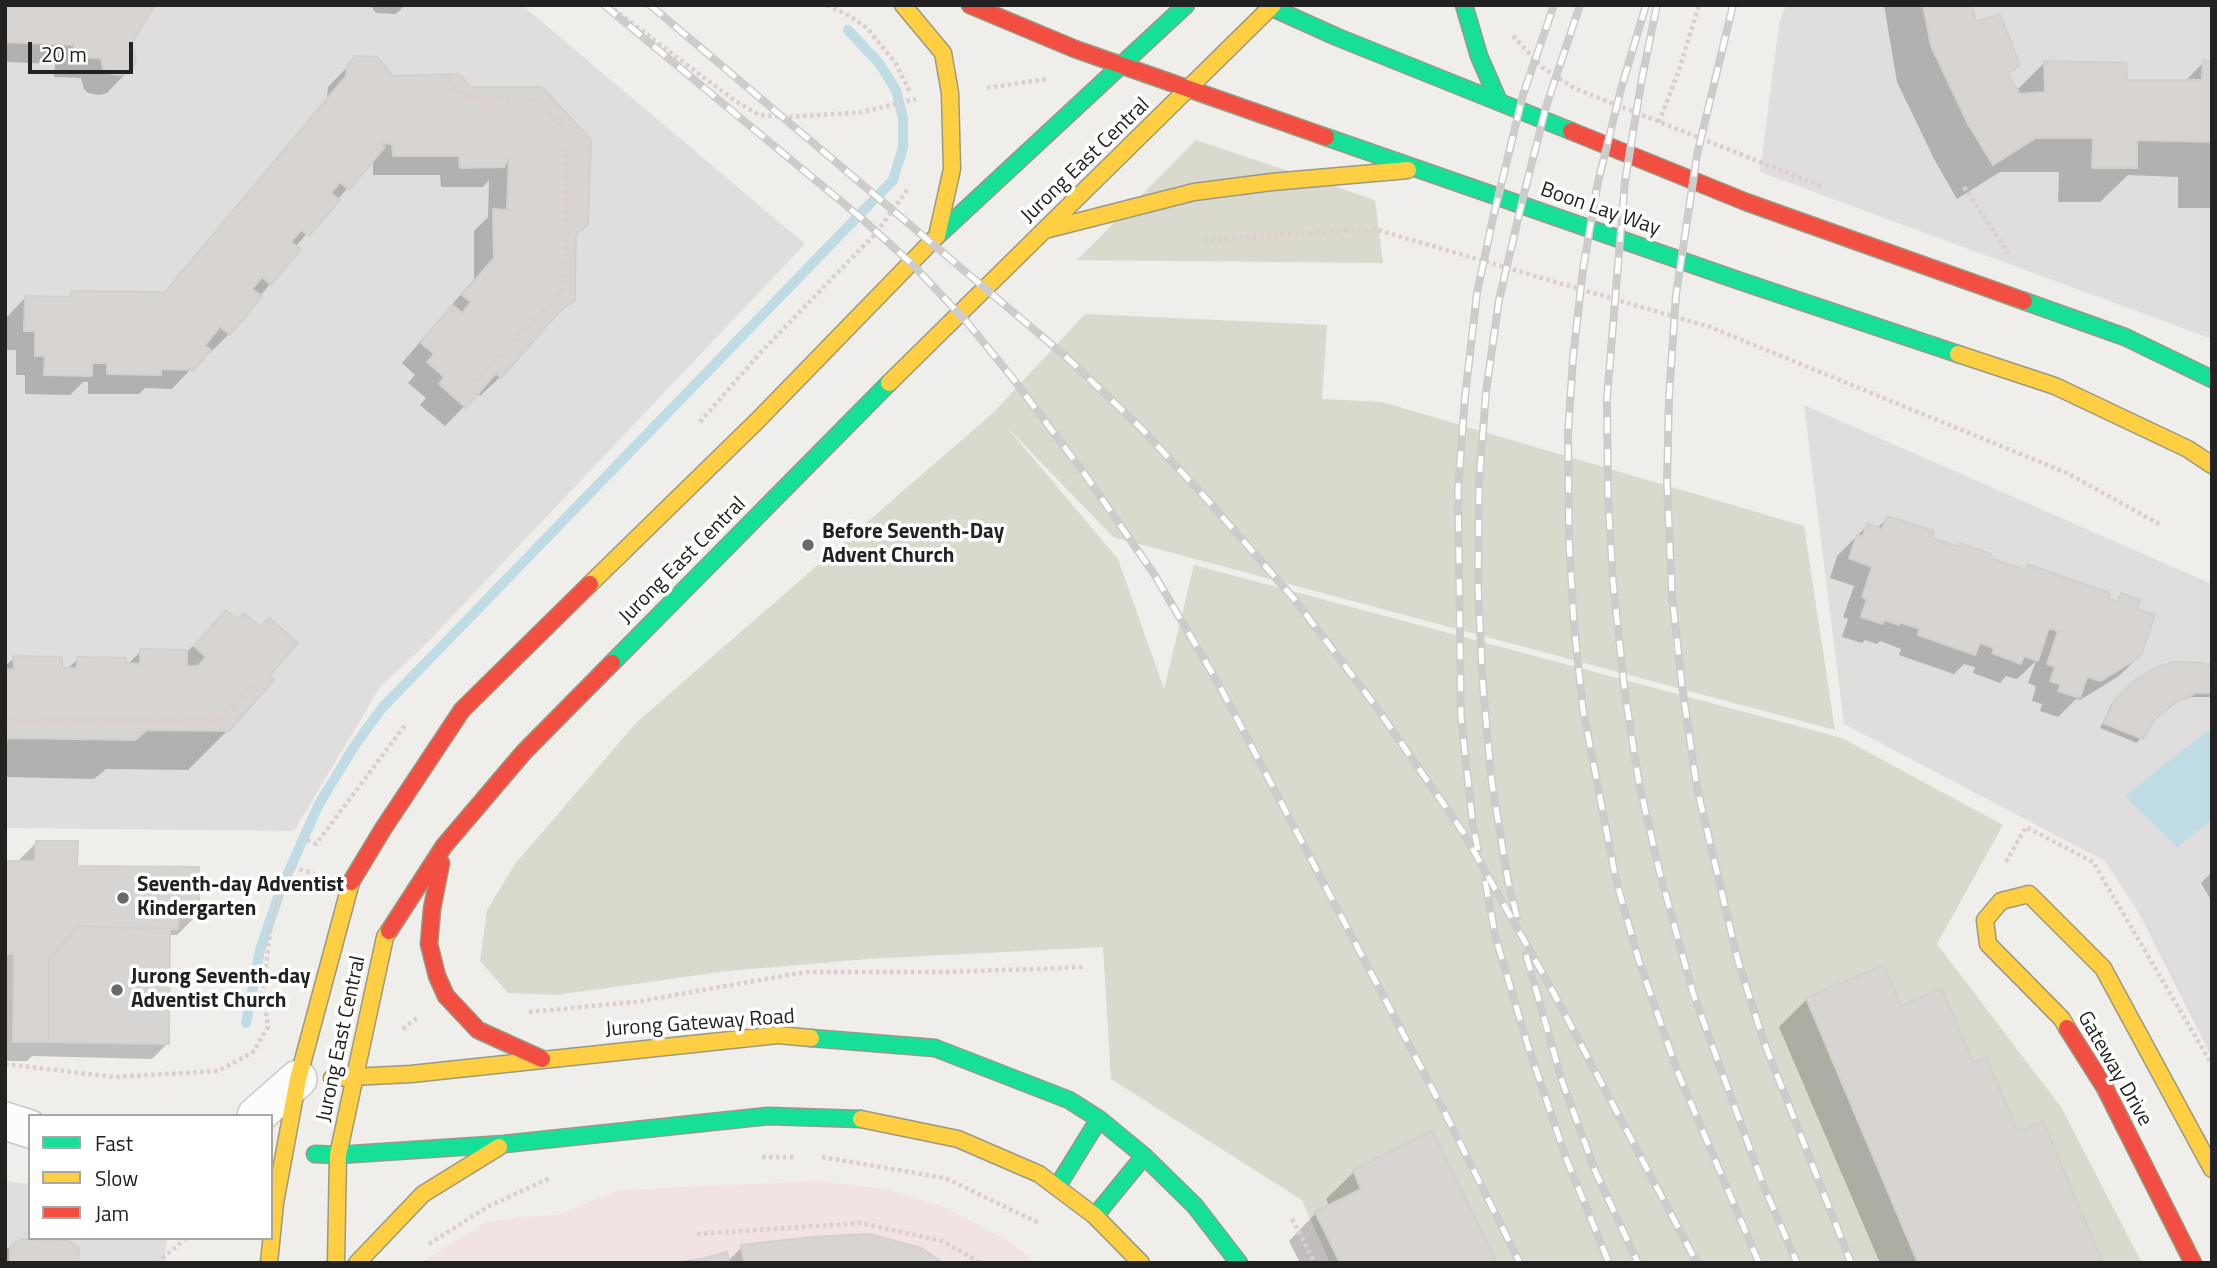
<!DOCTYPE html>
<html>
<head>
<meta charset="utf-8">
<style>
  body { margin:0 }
  #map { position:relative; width:2217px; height:1268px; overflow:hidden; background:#f0eeeb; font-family:"Titillium Web",sans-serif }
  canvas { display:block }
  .frame { position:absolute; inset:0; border:7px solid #222; pointer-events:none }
  .legend { position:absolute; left:28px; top:1114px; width:245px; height:126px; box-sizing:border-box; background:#fff; border:2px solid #a7a7a7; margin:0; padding:9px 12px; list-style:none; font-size:21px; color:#222 }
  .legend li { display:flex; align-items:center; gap:14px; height:35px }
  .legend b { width:35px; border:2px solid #a7a7a7 }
  .scale { position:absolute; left:28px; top:42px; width:105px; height:32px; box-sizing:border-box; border:4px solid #222; border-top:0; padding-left:9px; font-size:21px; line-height:24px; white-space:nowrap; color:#222; -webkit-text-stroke:5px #fff; paint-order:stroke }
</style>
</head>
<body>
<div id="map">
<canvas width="2217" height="1268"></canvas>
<div class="frame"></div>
<ul class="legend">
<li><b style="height:9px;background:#16e098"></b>Fast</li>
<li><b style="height:9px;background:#ffcf43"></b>Slow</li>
<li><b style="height:9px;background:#f24e42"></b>Jam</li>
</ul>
<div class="scale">20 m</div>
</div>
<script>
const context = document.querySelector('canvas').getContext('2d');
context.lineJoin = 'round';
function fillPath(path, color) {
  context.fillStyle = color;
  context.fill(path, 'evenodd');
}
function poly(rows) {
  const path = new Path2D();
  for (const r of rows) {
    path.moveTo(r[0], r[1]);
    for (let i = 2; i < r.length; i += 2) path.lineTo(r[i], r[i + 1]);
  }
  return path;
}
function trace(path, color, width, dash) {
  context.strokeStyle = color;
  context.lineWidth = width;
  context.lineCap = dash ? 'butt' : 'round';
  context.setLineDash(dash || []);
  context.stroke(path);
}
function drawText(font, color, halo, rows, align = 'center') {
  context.font = font + ' "Titillium Web",sans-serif';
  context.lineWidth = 7;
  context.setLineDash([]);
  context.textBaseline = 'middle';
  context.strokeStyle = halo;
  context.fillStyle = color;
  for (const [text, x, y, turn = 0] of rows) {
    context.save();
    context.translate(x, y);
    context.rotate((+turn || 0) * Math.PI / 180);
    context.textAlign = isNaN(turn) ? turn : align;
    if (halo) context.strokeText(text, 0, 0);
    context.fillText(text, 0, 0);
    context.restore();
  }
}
fillPath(poly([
  [5,5,522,5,805,244,424,646,380,687,294,831,5,828],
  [1786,5,2212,5,2212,339,1760,172,1779,24],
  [1804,405,2212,584,2212,1058,2140,915,2105,861,1844,724],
  [5,1181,30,1184,30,1238,167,1238,164,1263,5,1263]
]), '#dfdedc');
fillPath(poly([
  [819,1181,889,1190,947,1208,1011,1243,1036,1263,420,1263,485,1223,519,1217,558,1215,619,1190]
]), '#f1e3e1');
fillPath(poly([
  [1196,140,1375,200,1383,263,1077,260],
  [1085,314,1327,325,1322,399,1382,402,1804,526,1835,730,1113,537,1005,425,1118,559,1164,689,1194,565,1842,738,2003,825,1937,944,2061,1107,2142,1263,1330,1263,1302,1200,1111,1079,1103,947,868,959,727,971,557,995,508,993,480,961,487,910,515,864,637,722,994,412]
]), '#d9d9cd');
fillPath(poly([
  [2207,731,2212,731,2212,820,2177,847,2125,796]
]), '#bfdbe3');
fillPath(poly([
  [5,5,128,46,127,72,107,93,99,95,88,93,84,89,81,78,54,77,55,64,5,62],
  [370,5,405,5,396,14,376,13],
  [1884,5,1970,5,1975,25,2018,64,2007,76,2016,91,2044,63,2126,82,2184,82,2204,62,2212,62,2212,208,2178,208,2178,177,2128,175,2100,202,2058,202,2059,172,2000,172,1957,199,1934,159,1897,82],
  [356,58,392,78,459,76,586,225,575,236,573,299,545,326,500,377,480,396,477,393,445,426,420,405,426,398,408,383,415,375,402,363,474,279,474,231,488,217,489,180,483,187,441,187,440,175,373,175,373,163,370,163,295,247,270,284,229,334,209,354,207,352,172,389,145,388,139,394,88,394,88,382,83,382,70,395,25,394,25,375,16,375,16,350,5,350,6,318,25,298,67,299,73,293,163,294,327,98,328,87],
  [1888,518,1929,539,1957,548,1961,545,1988,559,2022,571,2027,566,2115,603,2122,595,2135,610,2140,655,2119,676,2080,700,2076,699,2058,717,2040,711,2042,704,2032,701,2036,686,2028,683,2036,661,2017,679,2006,676,2000,683,1973,673,1975,667,1964,664,1954,674,1899,655,1901,649,1880,641,1877,644,1865,640,1862,643,1842,637,1848,619,1843,617,1854,586,1830,578,1837,556,1868,525,1877,528],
  [226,613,266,676,228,730,188,770,106,769,94,779,5,777,5,666,14,658,60,669,67,669,78,659,127,665,141,651,187,652],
  [2212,667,2212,697,2190,697,2169,706,2152,720,2137,743,2100,728,2111,705,2133,684],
  [36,843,76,868,197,915,177,935,170,935,168,1043,152,1059,32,1056,27,1061,5,1061,5,863,16,863],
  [2212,872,2212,902,2201,883],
  [1807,999,1900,1009,1972,1065,2102,1263,1880,1263,1779,1027],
  [1432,1134,1495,1263,1300,1263,1289,1241,1316,1213,1330,1207,1326,1199,1354,1172],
  [742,1247,939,1263,686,1263,727,1262],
  [5,1248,12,1248,77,1263,5,1263]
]), '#0003');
trace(poly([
  [246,1023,260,950,282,886,319,804,355,745,382,708,893,180,903,147,903,118,896,90,879,63,848,30]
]), '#bfdbe3', 10);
const building = poly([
  [5,5,155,5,130,46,135,51,136,61,134,67,128,73,120,75,109,73,103,69,101,58,74,57,74,45,5,42,5,5],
  [1923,5,1972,5,1976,22,2000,14,2020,65,2008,74,2020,94,2045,92,2044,61,2126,63,2127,80,2202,80,2203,60,2212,61,2212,142,2137,140,2137,168,2092,168,2093,138,2036,138,1993,165,1968,124,1931,46,1923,5],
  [355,56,377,57,393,76,460,74,470,87,542,87,591,140,588,225,576,234,575,300,559,312,501,378,496,373,466,408,439,384,444,377,427,362,434,354,420,342,453,305,462,313,471,302,462,295,494,258,493,209,507,210,509,158,504,167,460,168,459,156,393,156,392,144,380,143,385,147,349,190,340,182,331,193,340,200,309,236,301,230,291,242,301,249,271,285,262,277,252,289,262,296,230,335,220,327,205,346,211,350,194,370,161,369,161,375,107,374,107,363,92,363,92,376,44,375,45,356,35,356,35,331,24,331,25,296,72,297,72,291,165,292,346,76,347,65,355,56],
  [1887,516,1934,531,1932,538,1959,547,1960,543,1991,554,1990,558,2025,570,2027,564,2110,593,2108,598,2118,602,2121,593,2140,600,2137,609,2155,615,2141,656,2101,681,2087,677,2080,698,2058,691,2061,685,2050,681,2055,667,2047,664,2058,631,2049,628,2038,661,2024,656,2021,664,1992,653,1994,648,1980,643,1975,655,1918,635,1920,629,1899,622,1899,625,1884,620,1883,624,1861,617,1867,599,1862,597,1872,567,1849,558,1857,535,1863,536,1867,523,1882,529,1887,516],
  [226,610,237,620,244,613,260,627,269,618,298,643,269,676,274,680,229,731,147,730,135,740,8,738,5,743,5,675,7,669,14,670,13,656,62,657,62,668,77,668,77,657,126,658,126,663,140,664,140,649,187,650,187,666,198,666,206,657,194,646,226,610],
  [2173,662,2203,663,2212,665,2212,693,2196,693,2176,702,2155,719,2143,739,2103,723,2116,699,2131,683,2154,668,2173,662],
  [36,841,78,841,77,866,199,867,199,916,179,916,178,929,79,926,49,959,49,1042,13,1042,14,954,5,954,5,861,35,861,36,841],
  [79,926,170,929,169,1044,49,1042,49,959,79,926],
  [1884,965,1901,1006,1942,989,1973,1062,1986,1057,2018,1132,2043,1121,2103,1263,1918,1263,1806,998,1884,965],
  [1433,1131,1497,1263,1340,1263,1315,1212,1361,1189,1353,1170,1433,1131],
  [869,1234,921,1248,943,1263,744,1263,741,1245,812,1237,869,1234],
  [21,1239,70,1241,79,1248,78,1263,10,1263,10,1246,21,1239],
  [727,1252,729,1263,675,1263,701,1259,727,1252]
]);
fillPath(building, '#d7d4d2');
trace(building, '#d3d0cc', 2);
const street = poly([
  [256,1116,298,1079],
  [5,1121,30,1129]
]);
const fast = poly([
  [1266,5,1337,37,1571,131],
  [1464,5,1479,56,1499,102],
  [1326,137,1743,282,1958,354],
  [934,239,1186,5],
  [2024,301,2125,337,2212,379],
  [612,663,889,383],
  [811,1038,935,1048,1069,1100,1099,1119,1144,1156,1195,1206,1239,1263],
  [315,1154,338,1155,504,1144,768,1116,861,1119],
  [1057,1187,1099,1119],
  [1095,1216,1144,1156]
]);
const slow = poly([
  [903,5,943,53,950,93,952,169,937,236],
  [1045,230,1194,192,1272,182,1408,170],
  [1958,354,2055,386,2188,449,2212,465],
  [889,383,1273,5],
  [590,584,758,420,934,239],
  [2067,1028,2062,1019,1988,944,1985,920,2001,901,2029,894,2103,968,2212,1169],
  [332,1078,411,1074,778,1035,811,1038],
  [861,1119,958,1139,1039,1174,1095,1216,1141,1263],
  [269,1263,275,1203,298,1079,351,882],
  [336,1263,338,1155,385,937,389,931],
  [357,1263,423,1194,499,1147]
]);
const jam = poly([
  [970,5,1075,49,1326,137],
  [1571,131,1746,202,2024,301],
  [441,863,432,909,429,944,437,976,446,996,478,1030,542,1059],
  [351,882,383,829,462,710,590,584],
  [389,931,444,846,524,752,612,663],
  [2067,1028,2105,1088,2193,1263]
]);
trace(street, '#c9c8c7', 40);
trace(fast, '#999a82', 19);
trace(slow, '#999a82', 19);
trace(jam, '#999a82', 19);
trace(poly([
  [608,5,731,98,759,115,790,117,862,112,916,99],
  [827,5,848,15,867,28,896,64,911,94],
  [1513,36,1543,68,1574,88,1823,187],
  [449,75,450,86,469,98,536,100,565,128,567,233,563,290,465,392,471,401],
  [987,88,1047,79],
  [1659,122,1679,70,1699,5],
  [1964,187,2011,257],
  [1204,240,1374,229,1710,327,2067,473,2159,524],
  [700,422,761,352,876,233,908,189],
  [5,721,221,719,251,686,263,693],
  [307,840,316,844,406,724],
  [2006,862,2026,827,2093,862,2212,1065],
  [529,1012,635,1002,806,972,947,972,1086,967],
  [403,1029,418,1017],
  [5,1064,114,1077,218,1071,253,1052,268,1027,263,993,272,916,293,867,315,874],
  [762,1157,795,1157],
  [822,1157,945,1178,1039,1223],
  [1292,1219,1315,1263],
  [697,1234,861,1223,942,1241,981,1263],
  [429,1244,487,1207,550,1178],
  [157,1263,186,1238]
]), '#dccecd', 4.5, [3.5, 3.5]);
trace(street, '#fdfcfc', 37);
trace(fast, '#16e098', 16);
trace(slow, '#ffcf43', 16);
trace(jam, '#f24e42', 16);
const rail = poly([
  [604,5,860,217,912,264,966,321,1011,376,1084,473,1154,574,1218,683,1445,1113,1520,1263],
  [650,5,1064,355,1141,428,1212,505,1295,600,1374,704,1463,832,1552,990,1697,1263],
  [1646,5,1621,89,1598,182,1583,269,1573,358,1568,434,1569,541,1574,625,1583,710,1616,880,1639,961,1678,1073,1759,1263],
  [1657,5,1642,78,1625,181,1607,398,1608,498,1613,582,1625,694,1639,783,1660,874,1693,993,1764,1187,1797,1263],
  [1733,5,1697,155,1676,295,1669,397,1667,483,1672,595,1682,686,1697,788,1738,961,1764,1042,1851,1263],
  [1478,850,1473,826,1461,717,1458,490,1465,397,1477,293,1493,218,1523,95,1554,5],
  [1485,881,1496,939,1528,1046,1566,1158,1609,1263],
  [1517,917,1508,881,1492,784,1483,688,1478,586,1479,483,1486,392,1499,300,1523,198,1546,107,1580,5],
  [1526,955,1562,1081,1596,1173,1638,1263]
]);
trace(rail, '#ccc', 8);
trace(rail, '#fff', 5, [16]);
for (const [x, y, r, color] of [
  [808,545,7,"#6a6968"],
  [123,898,7,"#6a6968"],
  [117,990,7,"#6a6968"]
]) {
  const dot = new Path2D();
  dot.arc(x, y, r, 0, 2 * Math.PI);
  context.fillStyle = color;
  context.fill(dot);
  trace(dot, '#fff', 2.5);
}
drawText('21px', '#222', '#fff', [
  ["Jurong East Central",1086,161,-44],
  ["Boon Lay Way",1600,210,19],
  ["Jurong East Central",683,561,-45],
  ["Jurong Gateway Road",700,1024,-4],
  ["Jurong East Central",342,1039,-78],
  ["Gateway Drive",2114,1069,60]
]);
drawText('bold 21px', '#222', '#fff', [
  ["Before Seventh-Day",822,533],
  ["Advent Church",822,557],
  ["Seventh-day Adventist",137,886],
  ["Kindergarten",137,910],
  ["Jurong Seventh-day",131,978],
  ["Adventist Church",131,1002]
], 'left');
</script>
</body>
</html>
